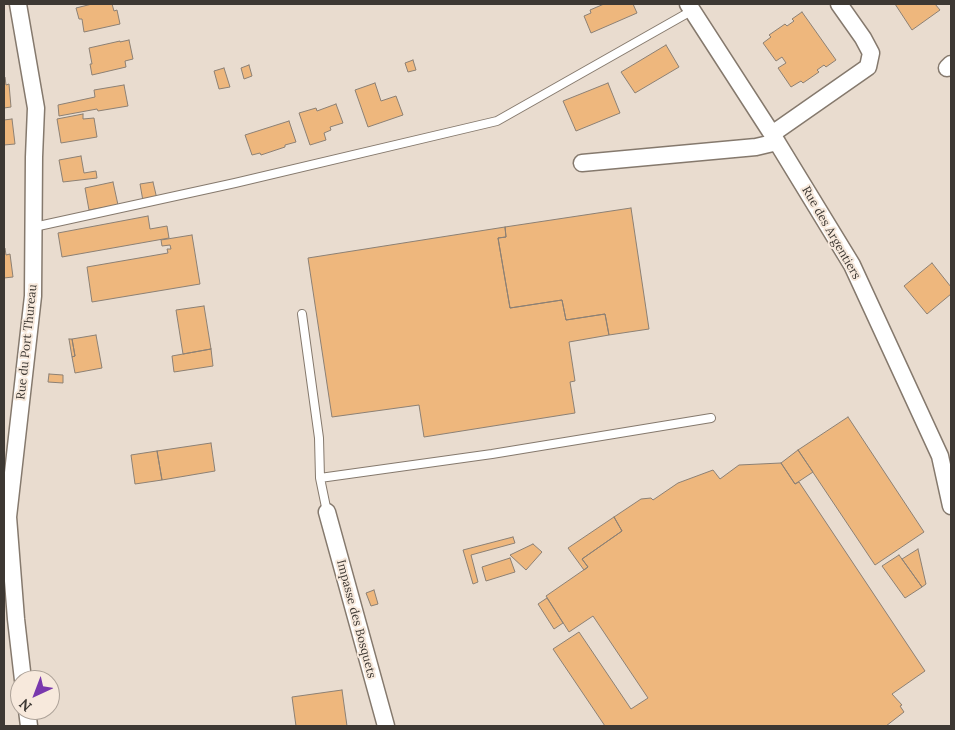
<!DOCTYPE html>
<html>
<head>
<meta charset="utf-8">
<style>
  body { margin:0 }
  #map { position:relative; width:955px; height:730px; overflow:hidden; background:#e9dccf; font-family:Lora,serif }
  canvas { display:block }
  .frame { position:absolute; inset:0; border:5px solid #3d3833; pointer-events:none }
  .north { position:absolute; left:10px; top:670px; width:50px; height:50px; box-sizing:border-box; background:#f7e9dc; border:1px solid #ada298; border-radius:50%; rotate:223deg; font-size:14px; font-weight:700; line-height:20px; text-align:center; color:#3d3833 }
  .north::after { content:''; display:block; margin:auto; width:18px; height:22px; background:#7938ad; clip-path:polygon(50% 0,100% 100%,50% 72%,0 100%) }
</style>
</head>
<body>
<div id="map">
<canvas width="955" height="730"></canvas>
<div class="frame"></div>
<div class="north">N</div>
</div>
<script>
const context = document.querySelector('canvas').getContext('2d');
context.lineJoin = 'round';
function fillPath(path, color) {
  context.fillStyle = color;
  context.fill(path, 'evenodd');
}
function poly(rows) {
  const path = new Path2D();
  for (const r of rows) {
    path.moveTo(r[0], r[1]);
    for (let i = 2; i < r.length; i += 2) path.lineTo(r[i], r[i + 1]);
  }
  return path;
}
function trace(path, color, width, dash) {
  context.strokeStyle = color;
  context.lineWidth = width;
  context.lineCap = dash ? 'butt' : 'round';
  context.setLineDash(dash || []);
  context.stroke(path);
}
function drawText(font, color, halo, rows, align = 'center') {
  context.font = font + ' Lora,serif';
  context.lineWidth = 4;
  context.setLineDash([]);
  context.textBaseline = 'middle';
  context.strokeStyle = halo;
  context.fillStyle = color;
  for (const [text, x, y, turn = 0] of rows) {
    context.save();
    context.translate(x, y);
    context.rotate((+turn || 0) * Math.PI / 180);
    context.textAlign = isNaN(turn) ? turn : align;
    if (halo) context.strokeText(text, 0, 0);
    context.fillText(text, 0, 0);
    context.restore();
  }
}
const building = poly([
  [92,4,112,4,114,11,117,10,120,24,84,32,82,19,79,19,76,8,92,4],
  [604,4,633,4,637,13,591,33,584,16,591,13,590,10,604,4],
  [895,4,935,4,940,10,912,30,895,4],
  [802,12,836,60,826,67,824,65,817,70,819,72,803,83,801,81,791,87,778,68,786,63,782,57,776,61,763,43,771,37,769,35,785,24,787,26,794,21,792,19,802,12],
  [129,40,133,59,125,61,126,67,92,75,90,64,92,64,89,48,120,41,120,42,129,40],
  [666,45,679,67,635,93,621,72,666,45],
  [413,60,416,70,408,72,405,63,413,60],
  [249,65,252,76,244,79,241,68,249,65],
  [224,68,230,87,219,89,214,71,224,68],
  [4,77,5,77,6,85,9,84,11,107,4,108,4,77],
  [375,83,381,101,396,96,403,115,368,127,355,90,375,83],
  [608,83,620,113,576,131,563,101,608,83],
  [124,85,128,106,98,111,97,109,59,116,58,105,95,97,94,90,124,85],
  [336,104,343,123,330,127,331,130,324,133,326,140,310,145,299,113,316,108,317,111,336,104],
  [83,114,83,119,94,118,97,137,61,143,57,119,83,114],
  [12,119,15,144,4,145,4,120,12,119],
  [289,121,296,142,285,145,285,147,261,155,260,153,252,155,245,135,289,121],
  [81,156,84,173,96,171,97,178,63,182,59,160,81,156],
  [113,182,118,205,89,210,85,188,113,182],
  [153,182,157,199,143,201,140,184,153,182],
  [631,208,649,329,609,335,605,314,566,320,562,300,510,308,498,238,506,237,505,227,631,208],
  [148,216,150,229,167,226,169,238,62,257,58,233,148,216],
  [505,227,506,237,498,238,510,308,562,300,566,320,605,314,609,335,569,342,575,381,570,382,575,413,424,437,419,405,332,417,308,258,505,227],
  [192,235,200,284,92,302,87,267,168,253,167,249,171,249,170,245,162,246,161,240,192,235],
  [4,248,5,248,6,255,10,254,13,277,4,278,4,248],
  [932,263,951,287,951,294,927,314,904,286,932,263],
  [204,306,211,349,183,354,176,310,204,306],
  [96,335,102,368,75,373,72,357,75,356,72,339,96,335],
  [69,339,72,339,75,356,72,357,69,339],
  [211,349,213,366,174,372,172,356,211,349],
  [49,374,63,375,63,383,48,382,49,374],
  [848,417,924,532,875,565,798,450,848,417],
  [211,443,215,471,162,480,157,451,211,443],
  [798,450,813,472,795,484,781,463,798,450],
  [157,451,162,480,135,484,131,455,157,451],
  [781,463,795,484,799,482,925,671,892,694,902,705,900,706,904,712,886,726,605,726,553,649,579,632,631,709,648,698,593,616,569,632,546,596,588,567,582,559,622,531,614,517,641,499,651,498,653,500,678,483,713,470,720,479,739,465,781,463],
  [614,517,622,531,582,559,588,567,584,570,568,548,614,517],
  [513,537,515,543,471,555,478,582,473,584,463,550,513,537],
  [533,544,542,552,526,570,510,555,533,544],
  [918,549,926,584,922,587,902,559,918,549],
  [899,555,922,587,905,598,882,566,899,555],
  [510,558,515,572,486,581,482,567,510,558],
  [374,590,378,604,371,606,366,593,374,590],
  [547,598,563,623,554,629,538,604,547,598],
  [342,690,347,726,296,726,292,697,342,690]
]);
fillPath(building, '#eeb77d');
trace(building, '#8c8074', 1);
const lane = poly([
  [34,227,235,183,497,121,693,10],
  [302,314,319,438,320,478,327,512],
  [320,478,492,454,711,418]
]);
const street = poly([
  [18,4,36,108,34,157,33,296,8,517,16,619,23,680],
  [688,4,772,134,852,265,940,456,951,506],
  [947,68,951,64],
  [772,134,868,67,871,53,863,38,839,4],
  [582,163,756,147,777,142],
  [327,512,386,726],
  [27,710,29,726]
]);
trace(lane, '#85796d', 10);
trace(street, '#85796d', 19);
trace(lane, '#fff', 8);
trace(street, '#fff', 16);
drawText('12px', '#3d3833', '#f7e9dc', [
  ["Rue des Argentiers",831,233,60],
  ["Rue du Port Thureau",27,342,-84],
  ["Impasse des Bosquets",356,619,75]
]);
</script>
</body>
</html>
